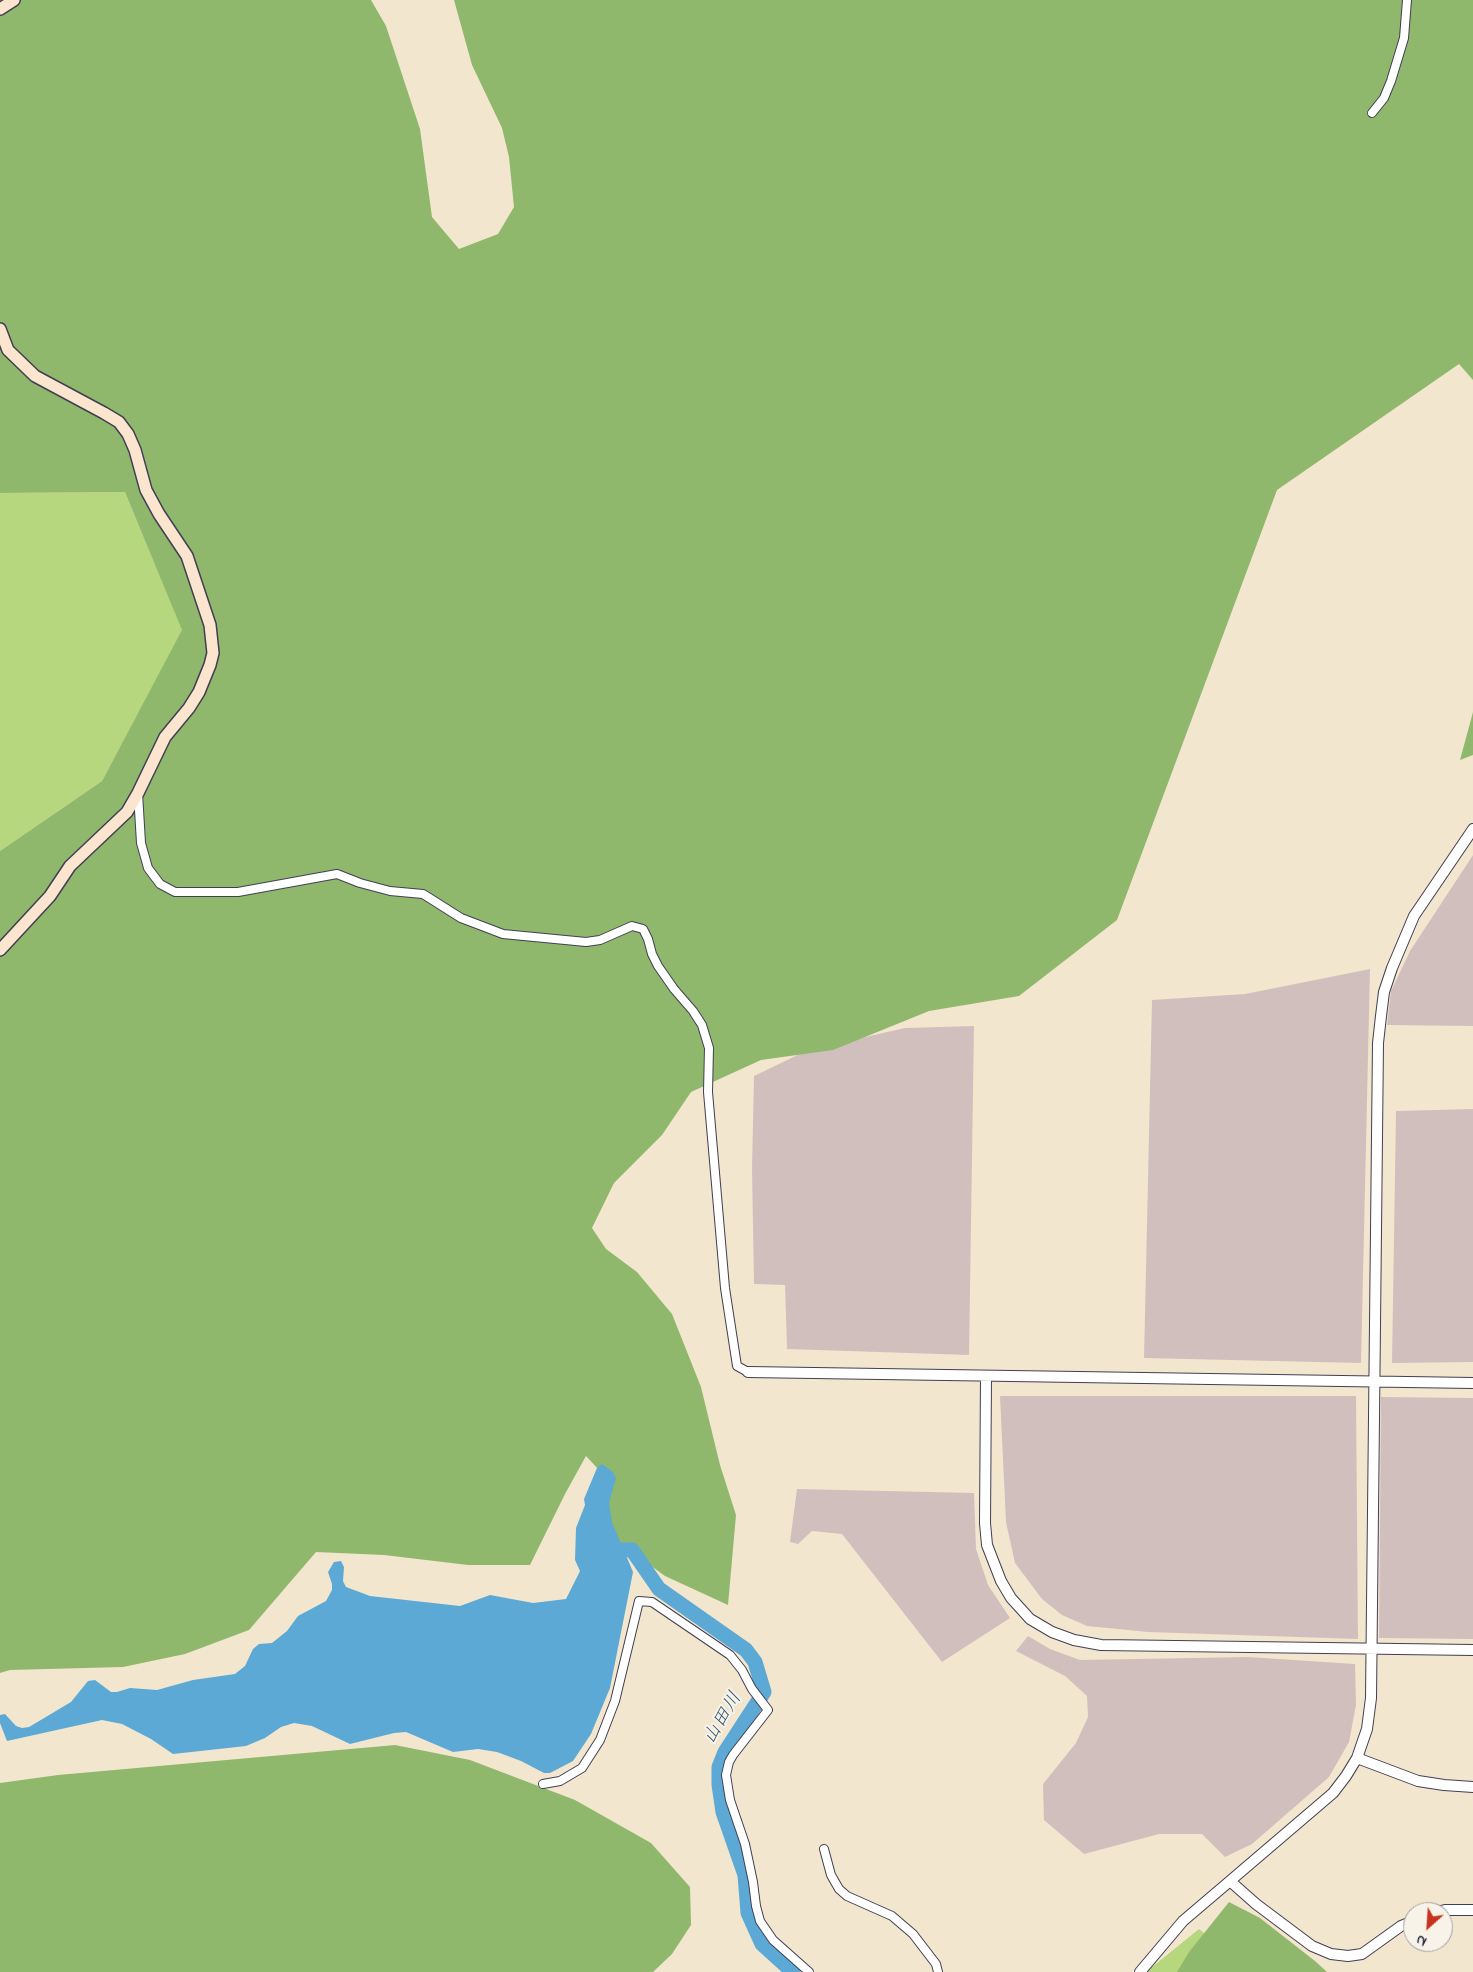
<!DOCTYPE html>
<html>
<head>
<meta charset="utf-8">
<style>
  body { margin:0 }
  #map { position:relative; width:1473px; height:1972px; overflow:hidden; background:#f3e6ce; font-family:"Indie Flower",sans-serif }
  canvas { display:block }
  .north { position:absolute; left:1403px; top:1902px; width:50px; height:50px; box-sizing:border-box; background:#f7f3e8; border:1px solid #a29fa3; border-radius:50%; rotate:206deg; font-size:14px; font-weight:700; line-height:20px; text-align:center; color:#22223b }
  .north::after { content:''; display:block; margin:auto; width:18px; height:22px; background:#c8321e; clip-path:polygon(50% 0,100% 100%,50% 72%,0 100%) }
</style>
</head>
<body>
<div id="map">
<canvas width="1473" height="1972"></canvas>
<div class="north">N</div>
</div>
<script>
const context = document.querySelector('canvas').getContext('2d');
context.lineJoin = 'round';
function fillPath(path, color) {
  context.fillStyle = color;
  context.fill(path, 'evenodd');
}
function poly(rows) {
  const path = new Path2D();
  for (const r of rows) {
    path.moveTo(r[0], r[1]);
    for (let i = 2; i < r.length; i += 2) path.lineTo(r[i], r[i + 1]);
  }
  return path;
}
function trace(path, color, width, dash) {
  context.strokeStyle = color;
  context.lineWidth = width;
  context.lineCap = dash ? 'butt' : 'round';
  context.setLineDash(dash || []);
  context.stroke(path);
}
function drawText(font, color, halo, rows, align = 'center') {
  context.font = font + ' "Indie Flower","Klee One",sans-serif';
  context.lineWidth = 4;
  context.setLineDash([]);
  context.textBaseline = 'middle';
  context.strokeStyle = halo;
  context.fillStyle = color;
  for (const [text, x, y, turn = 0] of rows) {
    context.save();
    context.translate(x, y);
    context.rotate((+turn || 0) * Math.PI / 180);
    context.textAlign = isNaN(turn) ? turn : align;
    if (halo) context.strokeText(text, 0, 0);
    context.fillText(text, 0, 0);
    context.restore();
  }
}
fillPath(poly([
  [1473,855,1473,1026,1387,1025,1391,991,1410,951],
  [1370,969,1361,1363,1144,1358,1152,1000,1245,994],
  [974,1026,969,1355,787,1349,785,1285,754,1284,752,1169,754,1076,808,1050,905,1028],
  [1473,1109,1473,1362,1392,1363,1396,1111],
  [1000,1396,1356,1396,1358,1639,1148,1632,1087,1626,1062,1615,1042,1599,1015,1563,1006,1522],
  [1381,1397,1473,1398,1473,1639,1379,1638],
  [797,1489,974,1493,976,1549,988,1585,1010,1618,942,1662,842,1534,812,1531,798,1544,790,1542],
  [1028,1636,1050,1649,1080,1660,1248,1657,1355,1664,1356,1705,1349,1742,1329,1777,1252,1844,1225,1857,1202,1834,1159,1834,1084,1854,1044,1820,1043,1784,1076,1743,1088,1717,1087,1696,1065,1676,1016,1651]
]), '#d1bfbe');
fillPath(poly([
  [125,492,183,630,102,781,0,851,0,493],
  [1199,1929,1252,1972,1146,1972]
]), '#b6d77e');
fillPath(poly([
  [0,0,371,0,386,26,420,129,432,217,459,249,498,234,514,207,509,157,502,128,472,65,454,0,1473,0,1473,380,1459,364,1277,490,1117,920,1019,996,929,1011,833,1050,761,1060,691,1092,662,1135,614,1183,592,1228,606,1249,637,1272,672,1314,701,1387,720,1465,736,1515,728,1605,665,1576,617,1541,599,1519,599,1470,586,1456,565,1494,530,1565,468,1565,384,1555,316,1552,249,1630,185,1654,123,1667,10,1670,0,1673,0,851,102,781,182,630,125,492,0,493],
  [1473,712,1473,755,1460,760],
  [395,1745,470,1760,575,1800,651,1843,690,1887,691,1925,672,1954,653,1972,0,1972,0,1783,58,1775],
  [1229,1902,1260,1918,1315,1961,1327,1972,1177,1972,1189,1952]
]), '#90b86d');
fillPath(poly([
  [602,1464,613,1472,616,1478,609,1503,612,1522,633,1572,610,1688,591,1734,573,1761,550,1773,544,1773,521,1761,497,1752,478,1749,453,1752,406,1732,394,1733,350,1744,312,1726,294,1723,281,1727,265,1738,246,1746,173,1754,151,1739,122,1724,102,1720,7,1741,0,1723,0,1715,5,1714,16,1726,22,1728,29,1727,71,1702,88,1681,95,1680,111,1692,117,1692,130,1688,157,1690,193,1680,235,1674,245,1666,253,1649,259,1644,272,1643,287,1631,298,1616,326,1601,332,1590,332,1584,328,1572,334,1562,341,1561,344,1567,343,1581,346,1587,370,1596,460,1606,490,1595,533,1603,566,1599,580,1571,575,1560,576,1528,585,1505,584,1499,597,1468]
]), '#5ca9d5');
trace(poly([
  [607,1550,632,1550,659,1589,746,1650,755,1662,764,1692,725,1752,719,1767,719,1785,723,1812,745,1875,748,1913,762,1944,793,1972]
]), '#5ca9d5', 15);
const minor = poly([
  [1372,113,1384,98,1391,81,1404,38,1407,0],
  [138,793,141,843,148,868,160,884,175,892,238,892,337,874,360,883,390,891,423,894,461,918,503,934,586,942,600,940,632,926,643,929,648,939,652,954,658,966,674,989,693,1011,702,1025,709,1048,708,1092,725,1288,737,1366,748,1372],
  [543,1784,560,1781,582,1768,600,1740,615,1701,639,1601,652,1602,730,1655,742,1670,752,1689,768,1710,733,1755,729,1762,726,1775,730,1800,745,1844,753,1882,756,1906,760,1921,773,1940,809,1972],
  [824,1849,831,1875,839,1889,847,1896,892,1916,913,1934,936,1964,938,1972]
]);
const tertiary = poly([
  [748,1372,1473,1383],
  [986,1376,985,1523,987,1545,1001,1581,1011,1598,1030,1619,1052,1632,1074,1640,1101,1645,1473,1650],
  [1357,1758,1418,1781,1444,1785,1473,1787],
  [1230,1881,1333,1793,1346,1776,1357,1758,1367,1729,1371,1698,1378,1043,1381,1016,1384,992,1392,968,1414,916,1473,829],
  [1437,1912,1445,1910,1473,1910],
  [1140,1972,1183,1921,1230,1881,1256,1904,1312,1946,1331,1954,1348,1956,1362,1954,1401,1926,1413,1921]
]);
const secondary = poly([
  [0,9,14,0],
  [0,329,8,350,35,376,104,413,119,422,128,434,135,450,146,490,159,514,187,556,210,625,213,653,210,665,199,692,189,708,165,737,138,793,127,812,70,866,50,896,0,950]
]);
trace(minor, '#413f51', 10);
trace(tertiary, '#413f51', 12);
trace(secondary, '#413f51', 14);
trace(minor, '#fff', 8);
trace(tertiary, '#fff', 10);
trace(secondary, '#fce5cf', 11);
drawText('italic 19px', '#395879', '#f7f3e8', [
  ["山田川",724,1719,-59]
]);
</script>
</body>
</html>
